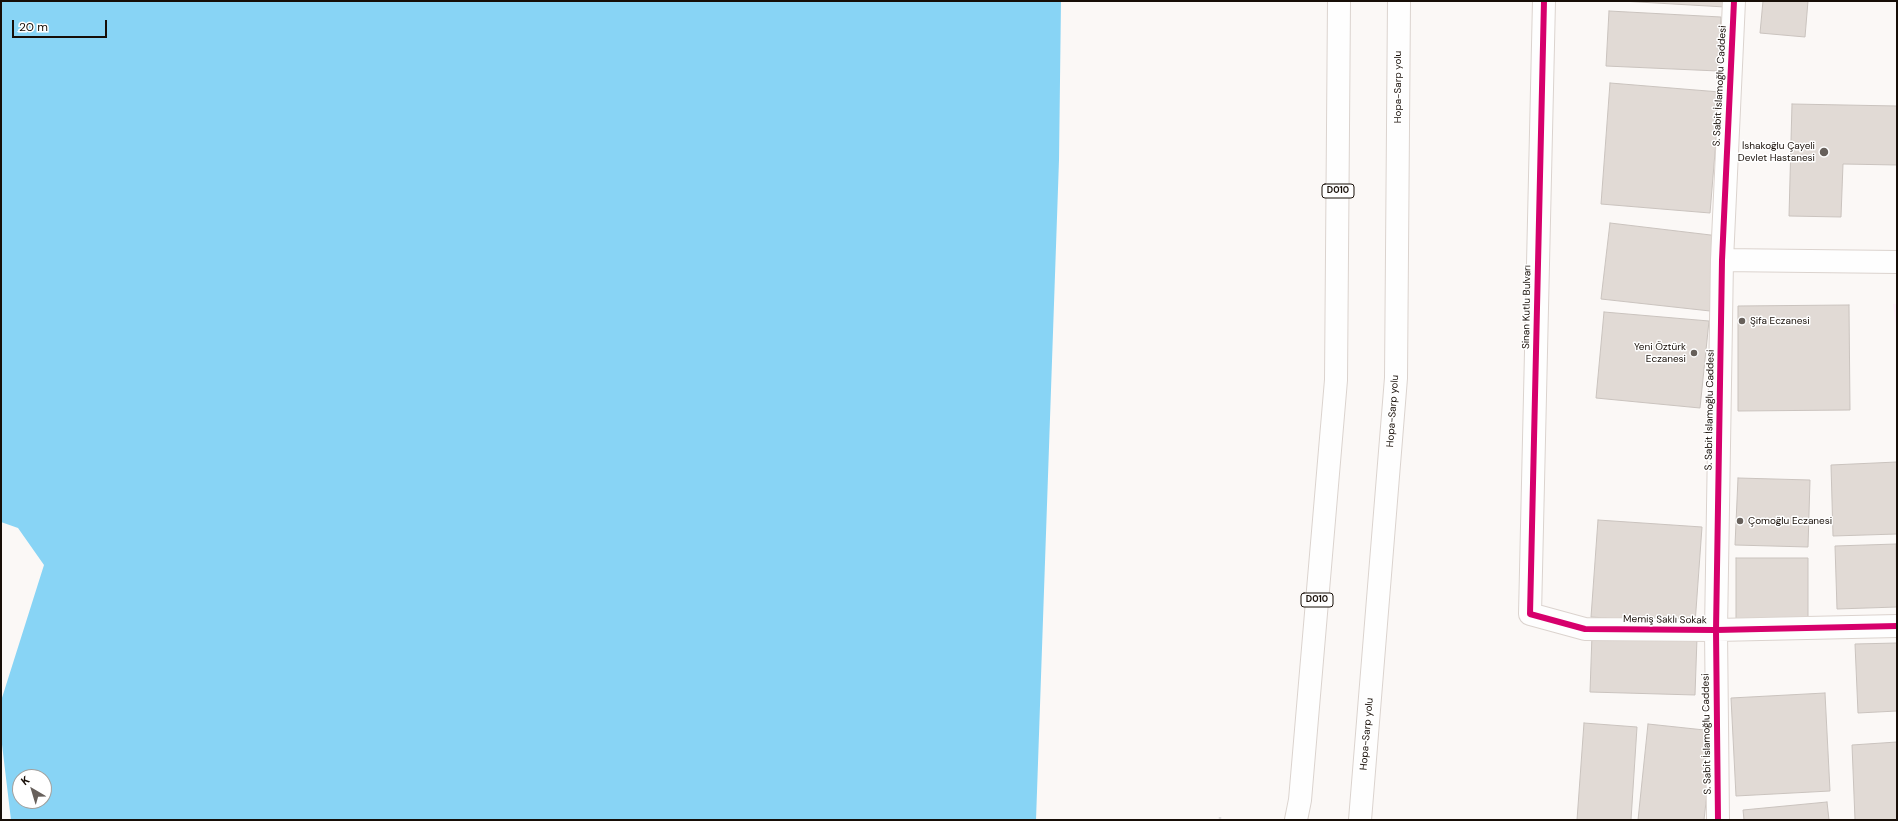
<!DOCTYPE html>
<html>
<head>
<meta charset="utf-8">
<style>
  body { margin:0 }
  #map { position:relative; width:1898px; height:821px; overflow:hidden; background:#fbf8f6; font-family:"DM Sans",sans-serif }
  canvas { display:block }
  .frame { position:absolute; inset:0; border:2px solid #170e07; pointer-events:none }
  .north { position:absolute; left:12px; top:769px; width:40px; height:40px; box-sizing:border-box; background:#fff; border:1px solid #a29f9c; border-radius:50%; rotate:322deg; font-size:11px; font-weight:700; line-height:16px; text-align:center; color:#170e07 }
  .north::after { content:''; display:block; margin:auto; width:14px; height:18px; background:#67605b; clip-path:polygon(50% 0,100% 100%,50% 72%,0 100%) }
  .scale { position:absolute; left:12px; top:20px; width:95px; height:18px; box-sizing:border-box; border:2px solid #170e07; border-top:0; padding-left:5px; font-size:12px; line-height:14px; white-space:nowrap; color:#170e07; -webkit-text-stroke:3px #fff; paint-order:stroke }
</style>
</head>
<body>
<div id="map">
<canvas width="1898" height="821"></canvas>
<div class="frame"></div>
<div class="north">K</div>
<div class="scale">20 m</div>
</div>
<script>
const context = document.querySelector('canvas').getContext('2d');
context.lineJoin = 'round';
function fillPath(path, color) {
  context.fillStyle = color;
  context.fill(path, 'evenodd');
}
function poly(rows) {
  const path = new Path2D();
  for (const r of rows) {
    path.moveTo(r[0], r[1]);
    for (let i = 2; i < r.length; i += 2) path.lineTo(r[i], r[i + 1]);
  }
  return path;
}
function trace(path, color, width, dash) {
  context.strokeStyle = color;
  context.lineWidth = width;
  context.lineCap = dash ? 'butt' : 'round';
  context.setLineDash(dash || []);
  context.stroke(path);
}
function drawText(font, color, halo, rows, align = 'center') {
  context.font = font + ' "DM Sans",sans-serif';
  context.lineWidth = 3;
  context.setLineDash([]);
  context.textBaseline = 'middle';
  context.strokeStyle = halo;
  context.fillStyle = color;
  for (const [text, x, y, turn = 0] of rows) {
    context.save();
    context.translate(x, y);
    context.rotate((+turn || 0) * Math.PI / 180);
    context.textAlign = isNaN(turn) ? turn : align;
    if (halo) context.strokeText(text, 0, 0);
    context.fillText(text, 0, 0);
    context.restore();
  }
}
fillPath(poly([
  [1893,304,1897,304,1897,334]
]), '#fceff7');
fillPath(poly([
  [1,1,1061,1,1059,160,1036,820,11,820,1,736,1,701,44,565,18,528,1,522],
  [20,777,44,777,44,801,20,801]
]), '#88d4f5');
const building = poly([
  [1621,1,1725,1,1725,7,1621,1],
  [1763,1,1808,1,1805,37,1760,33,1763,1],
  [1609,11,1721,17,1718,71,1606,66,1609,11],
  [1610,83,1720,92,1710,213,1601,204,1610,83],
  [1792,104,1897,106,1897,165,1843,164,1841,217,1789,216,1792,104],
  [1610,223,1719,236,1710,311,1601,299,1610,223],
  [1849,305,1850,410,1738,411,1738,306,1849,305],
  [1604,312,1709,321,1700,408,1596,398,1604,312],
  [1897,462,1897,534,1833,536,1831,465,1897,462],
  [1738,478,1810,480,1808,547,1735,545,1738,478],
  [1598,520,1702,527,1695,624,1591,617,1598,520],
  [1896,544,1897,607,1837,609,1835,546,1896,544],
  [1736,558,1808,558,1808,622,1736,622,1736,558],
  [1592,635,1697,638,1695,695,1590,692,1592,635],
  [1897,643,1897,711,1858,713,1855,644,1897,643],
  [1825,693,1830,791,1736,796,1731,698,1825,693],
  [1584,723,1637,727,1631,820,1577,820,1584,723],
  [1648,724,1714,731,1704,820,1638,820,1648,724],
  [1897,742,1897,820,1855,820,1852,745,1897,742],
  [1827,802,1829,820,1744,820,1743,810,1827,802]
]);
fillPath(building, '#e1dad5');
trace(building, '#cac3be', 1);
const minor = poly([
  [1544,1,1530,614,1585,629,1716,630,1897,626],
  [1722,260,1897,262],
  [1718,820,1716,630,1722,260,1734,1]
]);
const highway = poly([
  [1296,820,1300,800,1336,380,1339,1],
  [1360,820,1396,378,1399,1]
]);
trace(minor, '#dbd3ce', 24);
trace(highway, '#dbd3ce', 24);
trace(poly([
  [1220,820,1220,816]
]), '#e1dfdf', 2.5, [3, 2]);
trace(minor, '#fefefe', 22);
trace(highway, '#fefefe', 22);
trace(poly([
  [1544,1,1530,614,1585,629,1716,630,1897,626],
  [1718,820,1716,630,1722,260,1734,1]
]), '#d6006c', 6);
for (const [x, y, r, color] of [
  [1824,152,5,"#67605b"],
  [1742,321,4,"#67605b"],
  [1694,353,4,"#67605b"],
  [1740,521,4,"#67605b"]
]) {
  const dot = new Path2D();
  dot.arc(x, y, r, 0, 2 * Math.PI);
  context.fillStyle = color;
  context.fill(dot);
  trace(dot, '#fff', 1.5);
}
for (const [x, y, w] of [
  [1338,191,32],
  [1317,600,32]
]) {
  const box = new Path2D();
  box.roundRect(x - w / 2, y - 7, w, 14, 3);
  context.fillStyle = '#fff';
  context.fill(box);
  trace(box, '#170e07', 1);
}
drawText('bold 9px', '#170e07', null, [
  ["D010",1338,191],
  ["D010",1317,600]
]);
drawText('10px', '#170e07', '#fff', [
  ["S. Sabit İslamoğlu Caddesi",1720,86,-87],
  ["Hopa-Sarp yolu",1398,87,-90],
  ["Sinan Kutlu Bulvarı",1527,307,-89],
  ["S. Sabit İslamoğlu Caddesi",1710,410,-89],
  ["Hopa-Sarp yolu",1393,411,-86],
  ["Memiş Saklı Sokak",1665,620,1],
  ["Hopa-Sarp yolu",1367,734,-85],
  ["S. Sabit İslamoğlu Caddesi",1707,734,-91]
]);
drawText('10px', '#170e07', '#fff', [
  ["İshakoğlu Çayeli",1815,146],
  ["Devlet Hastanesi",1815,158],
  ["Şifa Eczanesi",1750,321,"left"],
  ["Yeni Öztürk",1686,347],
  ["Eczanesi",1686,359],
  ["Çomoğlu Eczanesi",1748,521,"left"]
], 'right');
</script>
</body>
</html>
